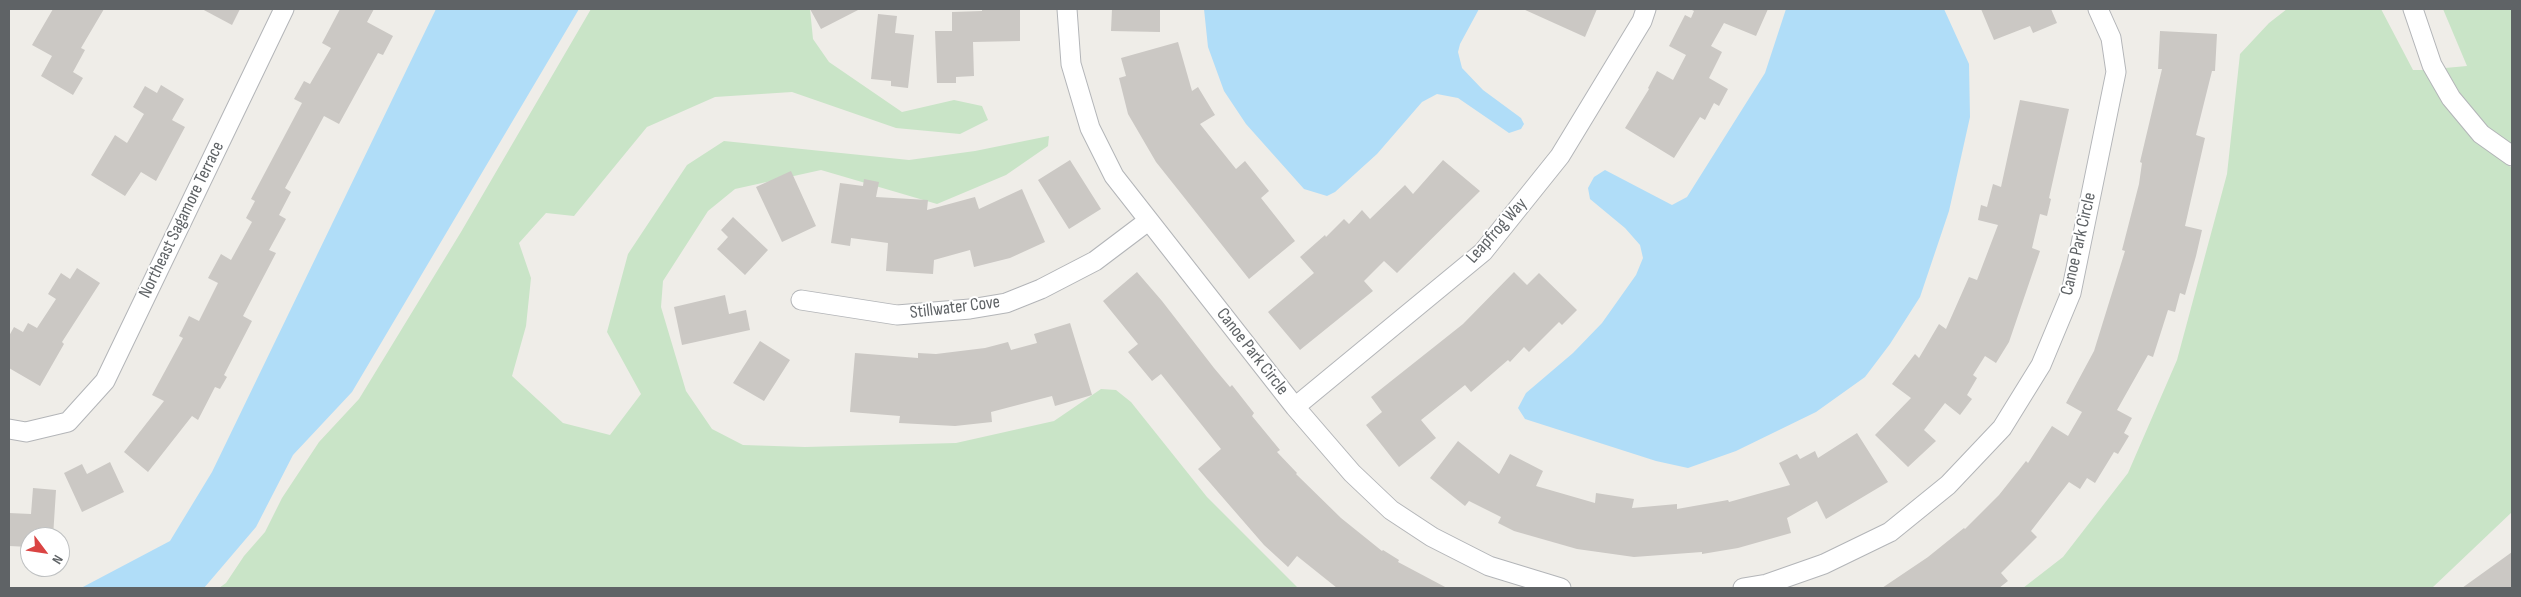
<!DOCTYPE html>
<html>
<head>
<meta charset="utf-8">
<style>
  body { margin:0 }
  #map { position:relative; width:2521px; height:597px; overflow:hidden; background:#efede8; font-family:"Sofia Sans Condensed",sans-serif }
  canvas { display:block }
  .frame { position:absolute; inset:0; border:10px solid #5f6366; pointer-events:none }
  .north { position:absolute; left:20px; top:527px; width:50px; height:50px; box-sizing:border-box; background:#fff; border:1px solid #bfc1c2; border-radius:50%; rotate:121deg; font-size:14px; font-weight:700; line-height:20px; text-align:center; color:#5f6366 }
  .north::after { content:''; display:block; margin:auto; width:18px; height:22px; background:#da4443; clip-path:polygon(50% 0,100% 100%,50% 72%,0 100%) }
</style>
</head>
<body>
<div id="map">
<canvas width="2521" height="597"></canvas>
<div class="frame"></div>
<div class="north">N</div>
</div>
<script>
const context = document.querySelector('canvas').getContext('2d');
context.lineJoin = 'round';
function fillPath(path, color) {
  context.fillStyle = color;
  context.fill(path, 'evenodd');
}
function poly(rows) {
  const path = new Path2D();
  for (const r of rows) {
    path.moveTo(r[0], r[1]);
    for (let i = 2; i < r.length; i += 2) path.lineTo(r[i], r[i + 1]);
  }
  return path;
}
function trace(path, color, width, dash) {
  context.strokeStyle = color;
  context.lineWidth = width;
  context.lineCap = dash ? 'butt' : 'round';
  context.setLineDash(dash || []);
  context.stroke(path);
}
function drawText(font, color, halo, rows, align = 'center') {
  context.font = font + ' "Sofia Sans Condensed",sans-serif';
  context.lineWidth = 4;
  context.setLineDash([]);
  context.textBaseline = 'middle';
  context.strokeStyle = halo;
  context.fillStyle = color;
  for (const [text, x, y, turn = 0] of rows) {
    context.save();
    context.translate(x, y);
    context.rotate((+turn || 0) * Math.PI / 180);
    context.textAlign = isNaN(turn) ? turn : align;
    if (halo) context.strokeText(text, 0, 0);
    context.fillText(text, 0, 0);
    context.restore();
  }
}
fillPath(poly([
  [591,9,810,9,813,39,829,62,902,112,954,100,982,106,988,120,960,134,896,128,792,92,715,97,647,127,574,216,546,213,519,243,531,278,526,326,512,376,563,423,610,435,641,394,607,332,628,254,687,165,724,141,909,160,975,151,1049,136,1048,146,1006,175,937,204,821,170,735,189,708,211,663,281,661,307,686,391,712,429,743,445,805,447,956,443,1054,421,1101,389,1116,390,1131,402,1207,497,1298,588,219,588,226,583,244,556,265,532,282,498,319,442,359,399,461,232],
  [2287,9,2381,9,2413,70,2424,70,2444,103,2473,140,2512,168,2512,512,2432,588,2023,588,2063,557,2128,473,2177,360,2227,174,2240,54,2269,23],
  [2443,9,2512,9,2512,145,2488,128,2460,93,2445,68,2467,66]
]), '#c9e4c7');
fillPath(poly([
  [436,9,579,9,352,392,293,455,256,527,204,588,81,588,170,541,212,472],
  [1204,9,1479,9,1460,44,1458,52,1462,68,1483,90,1521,118,1524,124,1521,129,1509,133,1458,98,1437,94,1422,102,1377,154,1335,192,1327,196,1304,189,1246,124,1224,91,1208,47],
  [1786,9,1944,9,1969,64,1970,117,1949,211,1920,297,1890,344,1865,377,1816,412,1736,451,1688,468,1656,461,1525,419,1518,408,1526,393,1573,353,1602,323,1636,275,1643,258,1640,245,1625,228,1590,199,1588,188,1594,177,1605,170,1672,205,1687,197,1765,73]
]), '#b0ddf8');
fillPath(poly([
  [53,9,104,9,81,48,85,50,73,72,83,78,73,95,41,76,52,56,32,45],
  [202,9,240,9,232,25],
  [340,9,374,9,367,22,393,36,383,55,378,53,339,124,324,116,285,188,291,192,279,215,286,219,269,250,276,253,243,316,252,321,224,375,227,377,220,389,215,387,198,420,192,416,148,472,124,452,164,401,152,395,183,338,179,336,189,316,199,321,218,283,208,278,221,254,231,260,252,222,246,218,255,201,251,199,302,103,294,99,304,81,310,84,331,48,322,43],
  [810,9,860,9,821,29],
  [982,9,1020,9,1020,41,973,42,974,76,956,77,956,83,937,83,935,31,952,31,952,12,982,11],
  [1112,9,1160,9,1160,32,1111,31],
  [1523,9,1597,9,1585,37],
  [1690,9,1768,9,1756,36,1724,23,1711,46,1722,52,1709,78,1728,89,1719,106,1714,103,1705,120,1700,117,1674,158,1625,128,1649,89,1648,88,1657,71,1673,80,1686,55,1669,46,1685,15,1691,18,1694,11],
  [1981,9,2051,9,2057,23,2033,33,2030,26,1994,40],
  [878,14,897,16,895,33,914,35,908,88,891,86,891,81,871,79],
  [2160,31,2217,34,2215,71,2212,71,2196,135,2205,138,2185,226,2202,230,2196,256,2185,295,2180,293,2175,312,2168,310,2153,357,2148,355,2117,410,2132,418,2124,433,2129,436,2118,454,2114,452,2095,483,2087,478,2080,489,2069,482,2031,531,2037,537,2001,573,2008,581,1999,588,1882,588,1928,557,1964,528,1965,529,1999,495,2026,461,2028,463,2052,426,2068,436,2082,412,2066,403,2094,351,2125,251,2122,250,2139,184,2142,163,2140,162,2162,69,2158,69],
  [1178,42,1192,91,1198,87,1215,115,1200,124,1236,169,1245,161,1269,191,1261,198,1295,241,1249,279,1156,162,1128,114,1119,78,1126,76,1121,58],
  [161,85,184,99,172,120,185,127,156,181,141,172,125,196,91,175,115,135,127,143,144,114,133,107,145,86,157,93],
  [2020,100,2069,109,2049,198,2051,199,2047,216,2040,214,2032,248,2040,251,2009,342,1996,363,1985,356,1973,375,1977,378,1967,395,1972,399,1960,415,1945,403,1924,430,1936,441,1908,467,1875,435,1911,398,1892,384,1915,354,1919,358,1939,324,1946,329,1969,277,1977,280,1998,225,1978,220,1981,205,1987,207,1993,184,2001,187],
  [1070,160,1101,209,1069,229,1038,180],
  [1443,160,1480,191,1397,273,1384,261,1364,281,1373,291,1300,350,1268,312,1314,273,1300,257,1325,235,1326,237,1344,219,1349,224,1362,210,1370,219,1405,185,1413,194],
  [791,171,816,226,782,242,756,187],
  [864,179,879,182,876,197,928,200,927,210,975,197,979,209,1022,189,1045,242,1010,258,974,267,970,250,934,260,933,274,886,271,888,243,851,238,850,246,831,243,840,183,863,186],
  [733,217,768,250,745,275,717,249,728,237,721,230],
  [77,268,100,283,62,342,64,344,40,386,9,368,9,336,14,327,23,332,28,323,37,328,56,299,48,294,61,273,70,279],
  [1137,272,1162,301,1214,368,1230,387,1232,385,1254,413,1252,416,1280,450,1277,452,1297,473,1296,474,1341,518,1382,551,1383,550,1399,560,1398,562,1447,588,1337,588,1297,556,1288,567,1264,545,1198,469,1221,449,1161,374,1152,381,1128,352,1138,344,1103,301],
  [1514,272,1527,285,1539,273,1577,310,1562,325,1559,322,1529,352,1524,347,1510,362,1508,360,1471,392,1465,385,1421,420,1436,438,1399,467,1366,425,1382,412,1371,397,1463,324],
  [725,295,729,314,746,310,750,330,682,345,674,307],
  [1070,323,1092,395,1055,406,1052,396,991,412,992,422,955,426,899,423,900,416,850,412,855,353,918,358,918,353,936,354,985,348,1008,342,1011,350,1037,343,1034,334],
  [760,341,790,360,764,401,733,383],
  [1857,433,1888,482,1826,519,1817,501,1787,518,1791,533,1738,548,1702,554,1702,552,1634,557,1577,549,1514,531,1498,523,1501,517,1469,501,1465,506,1430,478,1458,441,1499,474,1510,454,1543,471,1536,486,1595,503,1596,493,1634,499,1632,508,1677,504,1677,509,1728,500,1729,502,1790,485,1779,463,1797,454,1800,459,1815,451,1818,458],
  [110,462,124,492,82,512,64,473,82,464,87,474],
  [33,488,56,490,53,537,30,537,30,547,9,546,9,513,31,514],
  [2512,552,2512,588,2462,588]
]), '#cbc8c4');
const minor = poly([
  [1067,9,1071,64,1090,128,1114,176,1295,407,1352,473,1391,510,1432,537,1489,566,1561,588],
  [2413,9,2432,65,2451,98,2481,134,2512,156],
  [801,300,897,315,970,309,1006,303,1041,289,1095,261,1148,221],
  [1295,407,1483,252,1560,156,1642,21,1646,9],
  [9,429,26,432,68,422,105,381,284,9],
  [1743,588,1767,584,1824,564,1890,532,1948,485,2002,428,2041,365,2071,293,2116,72,2111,38,2098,9]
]);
trace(minor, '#b3b5b8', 21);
trace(minor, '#fff', 19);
drawText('18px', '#5f6366', '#fff', [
  ["Northeast Sagamore Terrace",182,220,-64],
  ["Leapfrog Way",1497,231,-48],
  ["Canoe Park Circle",2079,244,-77],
  ["Stillwater Cove",955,308,-7],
  ["Canoe Park Circle",1252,352,52]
]);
</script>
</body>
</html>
